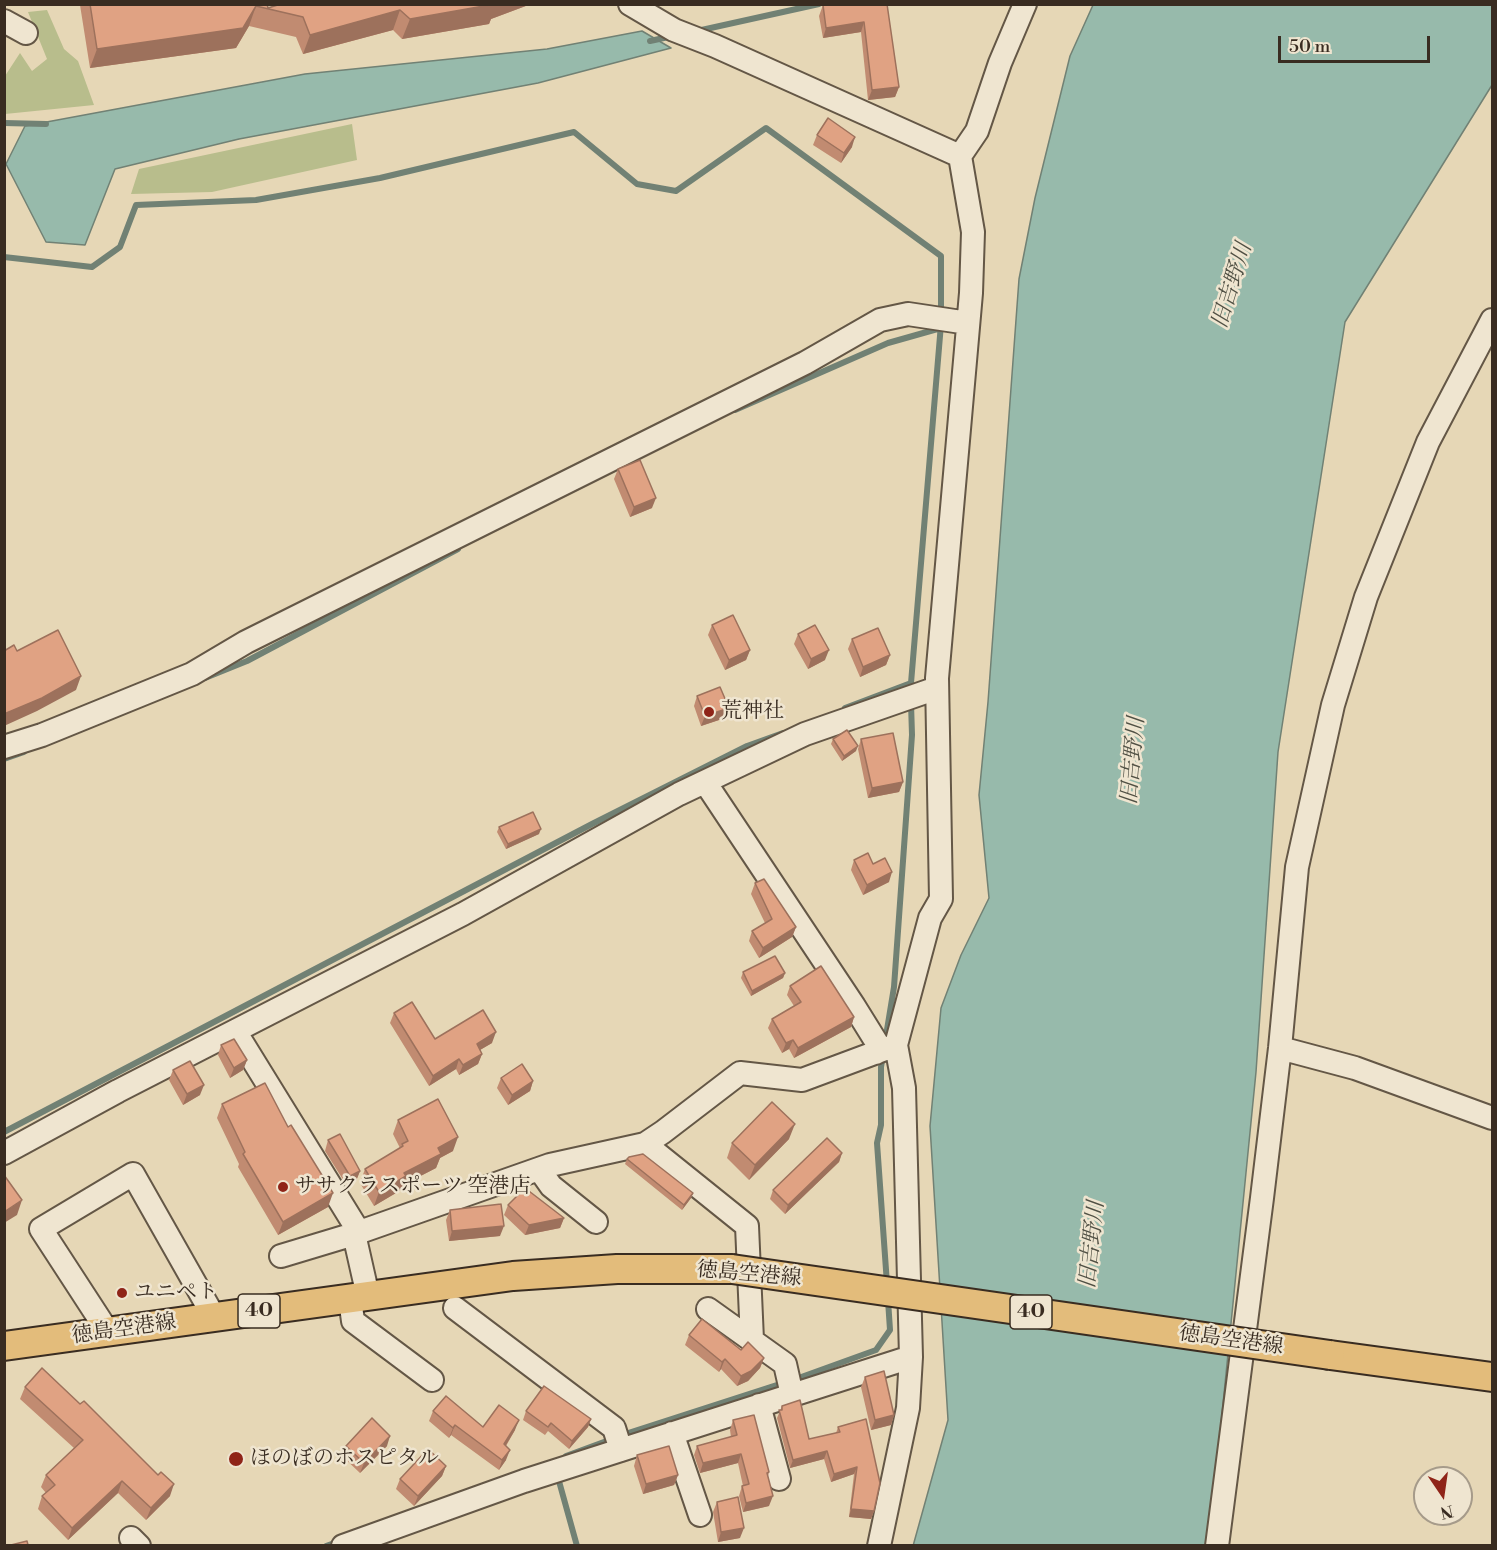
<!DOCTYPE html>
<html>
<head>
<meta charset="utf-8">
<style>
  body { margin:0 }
  #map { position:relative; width:1497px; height:1550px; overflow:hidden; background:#e6d7b6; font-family:"Libre Bodoni",serif }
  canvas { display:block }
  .frame { position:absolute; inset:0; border:6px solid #392c21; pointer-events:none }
  .north { position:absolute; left:1413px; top:1466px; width:60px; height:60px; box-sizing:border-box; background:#efe5d0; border:2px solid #a69b8a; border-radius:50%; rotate:167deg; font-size:16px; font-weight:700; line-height:24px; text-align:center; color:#392c21 }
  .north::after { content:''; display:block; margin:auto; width:21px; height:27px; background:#8f2418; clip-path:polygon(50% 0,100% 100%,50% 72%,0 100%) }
  .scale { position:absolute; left:1278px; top:36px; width:152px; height:27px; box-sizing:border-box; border:3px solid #392c21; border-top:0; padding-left:8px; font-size:18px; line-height:21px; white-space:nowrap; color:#392c21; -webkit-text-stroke:4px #efe5d0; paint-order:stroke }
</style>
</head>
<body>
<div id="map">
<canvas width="1497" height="1550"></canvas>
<div class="frame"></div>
<div class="north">N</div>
<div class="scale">50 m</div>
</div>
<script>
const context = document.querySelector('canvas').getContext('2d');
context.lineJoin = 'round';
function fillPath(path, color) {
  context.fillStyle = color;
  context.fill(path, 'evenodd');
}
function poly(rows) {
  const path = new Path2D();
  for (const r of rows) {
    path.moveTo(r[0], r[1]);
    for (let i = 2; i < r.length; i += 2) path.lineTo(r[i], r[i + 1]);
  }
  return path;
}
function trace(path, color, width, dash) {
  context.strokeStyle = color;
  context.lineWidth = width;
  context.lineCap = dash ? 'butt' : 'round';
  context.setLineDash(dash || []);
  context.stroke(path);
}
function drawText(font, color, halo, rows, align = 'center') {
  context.font = font + ' "Libre Bodoni","Noto Serif JP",serif';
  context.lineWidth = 5;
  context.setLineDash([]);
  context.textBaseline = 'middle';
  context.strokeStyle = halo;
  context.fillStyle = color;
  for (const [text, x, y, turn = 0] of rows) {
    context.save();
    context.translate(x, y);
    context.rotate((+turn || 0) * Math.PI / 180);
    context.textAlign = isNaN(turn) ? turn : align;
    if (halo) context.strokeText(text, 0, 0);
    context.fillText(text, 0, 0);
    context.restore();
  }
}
fillPath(poly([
  [47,10,64,49,78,61,94,105,5,114,4,99,6,99,5,76,20,53,32,71,47,59,28,12],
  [352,124,357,160,212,192,131,194,139,169]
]), '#b8bd8c');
const water = poly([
  [1093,5,1492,5,1492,85,1345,322,1278,752,1256,1072,1209,1545,913,1546,948,1420,930,1126,941,1008,961,955,989,898,979,795,988,702,1019,279,1035,198,1070,56,1093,5],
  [642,31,671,48,538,83,239,139,115,169,85,245,46,242,6,164,25,126,305,74,547,49,642,31]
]);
fillPath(water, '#97baab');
trace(water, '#718174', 1.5);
trace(poly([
  [697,31,819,4],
  [650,41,673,36],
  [4,123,46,124],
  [4,257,92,267,120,247,136,205,256,200,380,178,574,132,637,184,676,191,766,128,941,256,941,313],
  [735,410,888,343,941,328],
  [205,678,247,661,458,549],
  [845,708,911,683,941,324],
  [4,759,24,752],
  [885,1042,894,987,912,735,911,703],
  [883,1055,881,1067,881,1125,877,1143,887,1284],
  [4,1132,592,824,747,746,783,733],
  [793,1380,876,1350,890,1330,888,1300],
  [622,1435,783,1383],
  [566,1456,612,1439],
  [557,1474,577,1546],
  [326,1546,340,1541]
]), '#718174', 6);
const minor = poly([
  [630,4,674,30,715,46,960,156],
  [4,21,26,33],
  [4,747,42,735,192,674,246,642,805,363,880,320,908,314,968,323],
  [705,782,854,1006,877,1043,876,1053],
  [235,1031,359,1232],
  [1280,1048,1355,1068,1492,1118],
  [645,1144,747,1226,752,1340],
  [4,1153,118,1091,463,914,679,794,805,734,937,688],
  [539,1169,551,1186,596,1222],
  [281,1256,354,1234],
  [368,1296,354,1234,550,1165,645,1144,663,1132,740,1073,802,1080,896,1045],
  [350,1299,353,1321,432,1380],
  [455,1308,614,1428,621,1450],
  [708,1309,785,1364,792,1395],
  [108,1332,41,1229,133,1174,214,1317],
  [759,1405,779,1479],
  [672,1433,700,1515],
  [131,1538,139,1546],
  [343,1546,524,1481,911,1357],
  [879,1546,908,1408,911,1357,904,1088,896,1045,930,918,941,899,937,678,971,293,973,232,960,156,977,131,1000,63,1025,4],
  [1217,1546,1262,1198,1280,1048,1297,867,1333,705,1366,597,1428,442,1492,320]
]);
const major = poly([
  [4,1346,513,1276,617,1269,732,1269],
  [1330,1355,1492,1377]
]);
trace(minor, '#645746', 26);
trace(major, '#392c21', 32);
trace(minor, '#efe5d0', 22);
trace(major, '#e3bc7b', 28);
const majorBridge = poly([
  [732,1269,1330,1355]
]);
trace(majorBridge, '#392c21', 32, []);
trace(majorBridge, '#e3bc7b', 28);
fillPath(poly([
  [267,4,268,8,531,4,491,19,489,24,402,39,393,30,303,54,296,37,249,26,236,48,90,68,80,5],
  [887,4,899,87,895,97,868,100,861,32,823,38,819,16,823,5],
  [817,135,852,147,841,163,813,145],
  [618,469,652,508,630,517,614,479],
  [712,625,750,650,746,660,725,670,708,635],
  [798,634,825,660,808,669,794,644],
  [852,639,890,655,886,665,860,677,848,649],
  [697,696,725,718,701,726,694,706],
  [833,739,856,751,842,761,831,744],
  [861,739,903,782,899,792,868,798,858,749],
  [499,827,539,834,506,849,497,832],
  [854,860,873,864,889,882,863,895,851,870],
  [755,883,796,927,792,937,759,958,749,941,752,931,765,923,751,894],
  [743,972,785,973,783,978,751,996,741,978],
  [790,986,854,1017,851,1027,794,1058,789,1049,782,1053,768,1028,772,1019,794,1006,787,995],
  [394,1013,435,1039,492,1043,480,1050,482,1054,478,1064,459,1075,456,1069,429,1086,390,1023],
  [221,1045,247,1060,243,1070,230,1078,218,1055],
  [173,1070,200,1095,183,1105,169,1080],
  [501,1078,533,1081,530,1091,508,1105,497,1088],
  [222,1104,328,1207,278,1235,238,1167,239,1164,217,1118],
  [398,1120,453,1151,440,1158,436,1168,403,1185,401,1190,374,1206,360,1183,365,1169,400,1148,393,1134],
  [789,1139,749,1180,727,1158,732,1143],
  [328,1140,360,1171,356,1181,347,1186,325,1151],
  [842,1153,839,1162,785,1214,770,1199,773,1190],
  [627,1159,693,1193,691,1198,682,1210,625,1164],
  [508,1205,564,1218,560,1228,525,1235,504,1215],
  [450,1210,500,1236,449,1241,446,1220],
  [689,1335,741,1350,764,1358,760,1368,748,1381,737,1386,721,1369,719,1372,685,1345],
  [865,1377,894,1415,891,1425,871,1430,861,1387],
  [25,1387,170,1496,146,1520,118,1493,68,1540,38,1509,42,1496,46,1493,41,1487,46,1475,74,1448,20,1399],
  [782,1406,809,1439,836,1433,838,1427,866,1419,874,1511,871,1519,849,1517,854,1474,831,1482,824,1459,790,1468,777,1418],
  [433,1411,483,1427,515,1430,506,1446,506,1460,499,1470,451,1435,449,1438,429,1421],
  [526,1411,591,1419,588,1427,569,1449,548,1431,545,1435,523,1420],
  [733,1420,769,1472,768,1476,769,1506,743,1512,739,1496,742,1486,743,1486,738,1463,700,1473,694,1455,697,1446,731,1437,730,1430],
  [346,1446,387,1446,360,1473,342,1456],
  [637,1455,678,1475,674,1485,643,1494,634,1466],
  [446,1466,442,1476,414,1506,396,1489,400,1479],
  [717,1502,740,1538,718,1542,713,1512]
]), '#c18b71');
fillPath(poly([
  [494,4,531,4,491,19,489,24,402,39,410,19],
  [256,6,249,26,236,48,90,68,97,49],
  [400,10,393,30,303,54,310,35],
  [864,22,861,32,823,38,826,28],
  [899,87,895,97,868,100,872,90],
  [855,137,852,147,841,163,844,153],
  [656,498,652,508,630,517,634,507],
  [750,650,746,660,725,670,729,660],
  [829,650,825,660,808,669,811,659],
  [890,655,886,665,860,677,863,667],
  [81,676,76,690,37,711,4,726,4,714],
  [729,708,725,718,701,726,705,716],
  [858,746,856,751,842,761,844,756],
  [903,782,899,792,868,798,872,788],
  [541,829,539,834,506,849,508,844],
  [892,872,889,882,863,895,867,885],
  [796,927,792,937,759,958,763,948],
  [785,973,783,978,751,996,752,991],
  [854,1017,851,1027,794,1058,798,1048],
  [496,1032,492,1043,473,1054,477,1044],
  [793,1040,789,1049,782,1053,786,1043],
  [482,1054,478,1064,459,1075,463,1065],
  [459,1059,456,1069,429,1086,433,1076],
  [247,1060,243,1070,230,1078,234,1068],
  [533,1081,530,1091,508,1105,512,1095],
  [204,1085,200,1095,183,1105,187,1094],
  [795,1124,789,1139,749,1180,755,1165],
  [458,1137,453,1151,440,1158,436,1168,403,1185,401,1190,374,1206,379,1192,438,1148],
  [842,1153,839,1162,785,1214,788,1205],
  [360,1171,356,1181,347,1186,350,1176],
  [333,1193,328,1207,278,1235,283,1222],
  [693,1193,691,1198,682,1210,684,1205],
  [22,1200,17,1215,4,1223,4,1212],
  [564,1218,560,1228,525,1235,529,1225],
  [504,1226,500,1236,449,1241,452,1231],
  [764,1358,760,1368,748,1381,737,1386,741,1376],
  [725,1359,721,1369,719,1372,722,1362],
  [894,1415,891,1425,871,1430,875,1420],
  [591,1419,588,1427,569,1449,572,1441],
  [519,1420,515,1430,500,1455,504,1444],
  [455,1425,451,1435,449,1438,453,1428],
  [390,1436,387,1446,360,1473,364,1463],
  [510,1450,506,1460,499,1470,502,1460],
  [827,1451,824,1459,790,1468,793,1460],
  [741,1454,738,1463,700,1473,703,1463],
  [446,1466,442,1476,414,1506,418,1496],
  [857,1467,854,1474,831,1482,834,1474],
  [678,1475,674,1485,643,1494,646,1484],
  [122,1481,118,1493,68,1540,72,1528],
  [174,1484,170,1496,146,1520,151,1508],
  [773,1496,769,1506,743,1512,746,1503],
  [851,1509,874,1511,871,1519,849,1517],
  [744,1528,740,1538,718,1542,721,1532]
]), '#9d715c');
const building = poly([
  [90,4,267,4,268,8,281,4,495,4,410,19,400,10,310,35,303,17,256,6,243,28,97,49,90,4],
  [829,4,887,4,899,87,872,90,864,22,826,28,823,5,829,4],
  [828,118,855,137,844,153,817,135,828,118],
  [640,460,656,498,634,507,618,469,640,460],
  [733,615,750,650,729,660,712,625,733,615],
  [815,625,829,650,811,659,798,634,815,625],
  [878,628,890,655,863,667,852,639,878,628],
  [58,630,81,676,42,698,4,714,4,651,14,645,17,651,58,630],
  [720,687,729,708,705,716,697,696,720,687],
  [847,730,858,746,844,756,833,739,847,730],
  [893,733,903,782,872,788,861,739,893,733],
  [533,812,541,829,508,844,499,827,533,812],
  [868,853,873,864,885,858,892,872,867,885,854,860,868,853],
  [764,879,796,927,763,948,752,931,772,919,755,883,764,879],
  [775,956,785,973,752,991,743,972,775,956],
  [821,966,854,1017,798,1048,793,1040,786,1043,772,1019,801,1002,790,986,821,966],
  [412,1002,435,1039,483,1010,496,1032,477,1044,482,1054,463,1065,459,1059,433,1076,394,1013,412,1002],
  [234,1039,247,1060,234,1068,221,1045,234,1039],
  [190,1061,204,1085,187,1094,173,1070,190,1061],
  [522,1064,533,1081,512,1095,501,1078,522,1064],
  [265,1083,288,1127,291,1125,333,1193,283,1222,243,1154,245,1152,222,1104,265,1083],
  [438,1099,458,1137,438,1148,441,1154,404,1173,406,1176,379,1192,365,1169,403,1146,402,1144,408,1141,398,1120,438,1099],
  [772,1102,795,1124,755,1165,732,1143,772,1102],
  [340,1134,360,1171,350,1176,328,1140,340,1134],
  [827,1138,842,1153,788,1205,773,1190,827,1138],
  [643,1154,693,1193,684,1205,627,1159,629,1157,643,1154],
  [4,1175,22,1200,4,1212,4,1175],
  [525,1188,564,1218,529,1225,508,1205,525,1188],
  [501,1204,504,1226,452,1231,450,1210,501,1204],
  [702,1319,741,1350,748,1342,764,1358,751,1371,741,1376,725,1359,722,1362,689,1335,702,1319],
  [42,1368,80,1404,84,1401,158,1475,161,1472,174,1484,151,1508,122,1481,72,1528,42,1496,55,1485,46,1475,83,1440,25,1387,42,1368],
  [884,1371,894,1415,875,1420,865,1377,884,1371],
  [544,1386,591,1419,572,1441,551,1423,548,1427,526,1411,544,1386],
  [446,1396,483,1427,499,1405,519,1420,504,1444,510,1450,502,1460,455,1425,453,1428,433,1411,446,1396],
  [800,1400,809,1439,840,1432,838,1427,866,1419,880,1483,874,1511,851,1509,857,1467,834,1474,827,1451,793,1460,779,1410,782,1410,782,1406,800,1400],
  [754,1415,769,1472,767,1473,773,1496,746,1503,742,1486,749,1484,741,1454,703,1463,697,1446,737,1435,733,1420,754,1415],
  [372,1418,390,1436,364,1463,346,1446,372,1418],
  [669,1446,678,1475,646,1484,637,1455,669,1446],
  [428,1449,446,1466,418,1496,400,1479,428,1449],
  [738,1497,744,1528,721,1532,717,1502,738,1497],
  [27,1541,28,1545,11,1545,27,1541]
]);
fillPath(building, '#e0a283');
trace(building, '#9d715c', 1.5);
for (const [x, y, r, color] of [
  [709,712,6,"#8f2418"],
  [283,1187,6,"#8f2418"],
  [122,1293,6,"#8f2418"],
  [236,1459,8,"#8f2418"]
]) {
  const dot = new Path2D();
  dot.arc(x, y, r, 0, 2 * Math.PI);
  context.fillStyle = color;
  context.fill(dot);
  trace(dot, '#efe5d0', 2);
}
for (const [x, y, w] of [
  [259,1311,42],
  [1031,1312,42]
]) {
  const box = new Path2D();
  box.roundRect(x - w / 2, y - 17, w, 34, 4.5);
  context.fillStyle = '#efe5d0';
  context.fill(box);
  trace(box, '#392c21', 1.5);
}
drawText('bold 20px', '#392c21', null, [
  ["40",259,1311],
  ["40",1031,1312]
]);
drawText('21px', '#392c21', '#efe5d0', [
  ["荒神社",721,712],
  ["ササクラスポーツ 空港店",295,1187],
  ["ユニペト",134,1293],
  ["ほのぼのホスピタル",250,1459]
], 'left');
drawText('21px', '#392c21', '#efe5d0', [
  ["徳島空港線",749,1275,5],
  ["徳島空港線",124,1330,-8],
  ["徳島空港線",1231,1341,8]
]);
drawText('italic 22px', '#505044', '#efe5d0', [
  ["旧吉野川",1233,286,-73],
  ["旧吉野川",1134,761,-85],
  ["旧吉野川",1093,1245,-84]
]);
</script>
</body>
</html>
